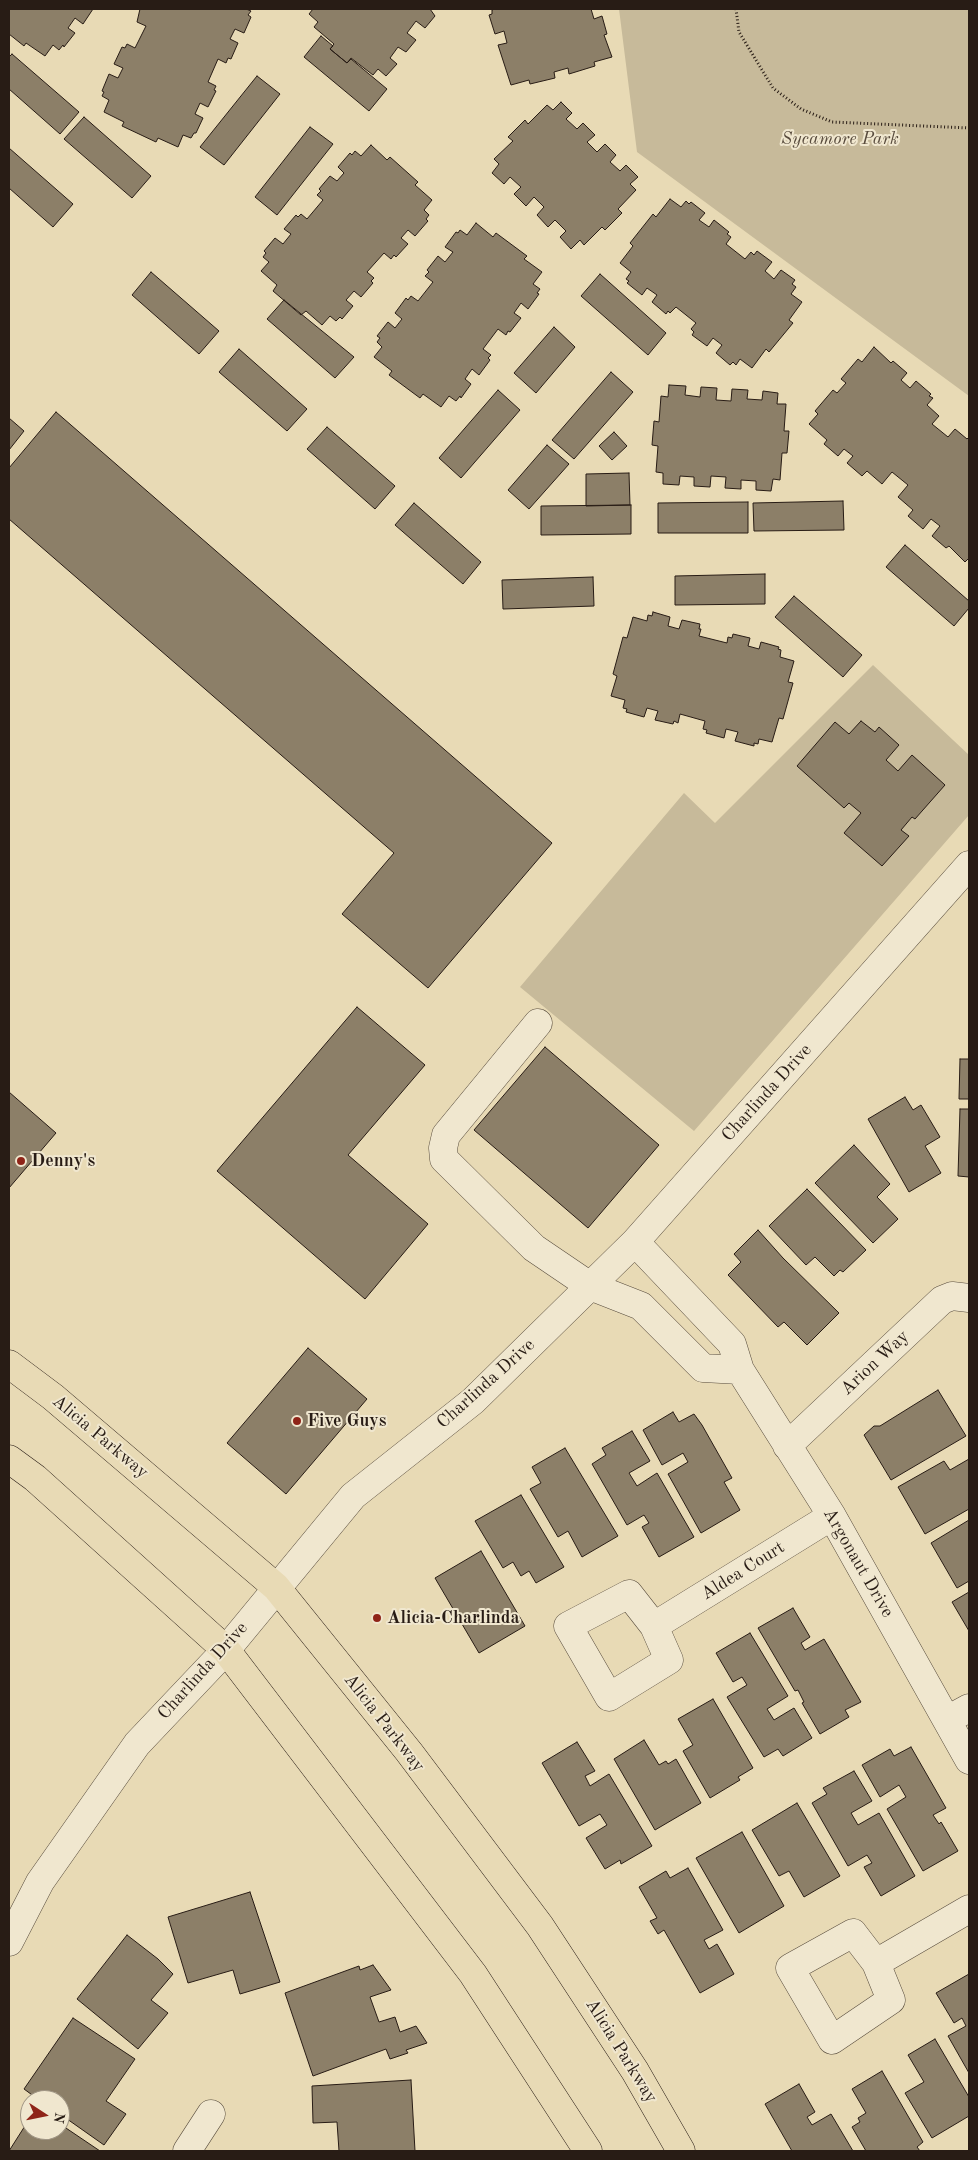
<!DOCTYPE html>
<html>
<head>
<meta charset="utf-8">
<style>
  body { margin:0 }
  #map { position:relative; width:978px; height:2160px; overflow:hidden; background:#e8dab5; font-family:"Old Standard TT",serif }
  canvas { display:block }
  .frame { position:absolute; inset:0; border:10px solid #281c15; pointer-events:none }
  .north { position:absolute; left:20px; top:2090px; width:50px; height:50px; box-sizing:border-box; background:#f0e7cf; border:1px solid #a09685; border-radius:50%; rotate:101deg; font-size:14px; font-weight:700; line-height:20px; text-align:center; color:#281c15 }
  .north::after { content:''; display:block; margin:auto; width:18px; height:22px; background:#8f2418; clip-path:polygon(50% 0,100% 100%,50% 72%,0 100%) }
</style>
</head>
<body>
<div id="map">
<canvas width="978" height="2160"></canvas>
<div class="frame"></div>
<div class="north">N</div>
</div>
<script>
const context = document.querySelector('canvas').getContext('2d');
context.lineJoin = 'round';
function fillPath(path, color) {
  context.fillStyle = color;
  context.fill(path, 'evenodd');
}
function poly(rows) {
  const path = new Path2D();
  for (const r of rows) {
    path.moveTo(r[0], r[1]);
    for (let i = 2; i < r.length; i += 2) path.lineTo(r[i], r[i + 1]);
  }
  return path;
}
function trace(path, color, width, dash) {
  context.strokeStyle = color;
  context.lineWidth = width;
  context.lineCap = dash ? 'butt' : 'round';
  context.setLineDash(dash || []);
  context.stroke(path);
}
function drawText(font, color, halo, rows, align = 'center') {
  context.font = font + ' "Old Standard TT",serif';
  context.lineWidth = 4;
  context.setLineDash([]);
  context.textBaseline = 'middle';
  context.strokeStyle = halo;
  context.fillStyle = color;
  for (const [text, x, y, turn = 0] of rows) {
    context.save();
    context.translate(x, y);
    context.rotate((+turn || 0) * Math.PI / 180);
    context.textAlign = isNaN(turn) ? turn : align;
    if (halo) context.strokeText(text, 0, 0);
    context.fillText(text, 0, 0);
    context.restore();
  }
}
fillPath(poly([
  [619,9,969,9,969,396,637,152],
  [873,665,969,755,969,815,694,1131,520,987,684,793,715,823]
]), '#c7ba9a');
const building = poly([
  [9,9,93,9,83,24,75,18,68,28,75,33,64,47,63,45,59,50,53,45,45,56,26,43,24,46,9,34,9,9],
  [140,9,246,9,251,11,248,15,251,17,244,33,235,29,230,39,238,43,231,59,228,58,226,63,218,59,208,82,216,86,214,90,216,91,208,107,200,103,195,114,203,118,196,133,194,133,191,138,183,135,178,147,158,138,156,142,122,126,124,122,104,112,109,100,102,96,104,92,102,91,109,74,118,78,123,68,114,64,122,47,125,48,127,44,135,48,146,26,137,22,140,9],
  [313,9,430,9,435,16,425,28,416,21,407,33,416,40,406,52,398,47,390,58,397,64,386,76,378,69,373,75,351,58,347,63,330,49,334,44,314,27,318,22,309,14,313,9],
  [495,9,591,9,594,19,602,16,607,34,604,35,612,57,594,62,595,66,569,74,568,68,554,72,555,78,530,84,529,80,511,85,498,45,507,43,504,31,495,34,489,15,492,14,492,10,495,9],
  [321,36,333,46,330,49,347,63,351,59,387,89,369,111,304,57,321,36],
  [12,54,79,112,60,134,9,89,9,57,12,54],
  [257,76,280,94,224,165,200,147,257,76],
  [561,102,572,113,566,119,577,129,583,123,595,135,587,142,597,152,605,144,616,155,610,162,620,171,626,165,638,177,630,184,636,190,618,209,622,213,605,230,602,227,584,245,580,240,571,249,560,237,566,231,555,220,548,227,537,215,544,207,534,197,526,206,514,194,521,187,510,177,504,184,492,173,499,164,494,159,513,141,508,137,525,120,528,124,547,105,553,110,561,102],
  [84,117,151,176,132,198,64,139,84,117],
  [310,127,333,144,277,215,255,197,310,127],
  [371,145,387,160,390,157,418,182,415,185,432,200,424,210,429,215,426,219,428,221,415,236,408,230,401,238,408,244,396,257,394,255,391,259,384,253,367,272,374,278,371,281,373,283,361,297,354,291,346,300,353,306,342,319,340,317,336,321,330,316,322,325,306,311,301,315,273,291,277,285,261,271,269,262,263,257,266,253,264,251,275,238,283,244,291,234,284,229,296,215,298,217,301,214,307,219,323,200,317,195,321,191,319,189,330,176,337,181,344,173,338,167,350,153,352,155,355,151,361,156,371,145],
  [9,148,73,204,53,227,9,188,9,148],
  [670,199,681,207,686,201,689,204,691,202,705,213,699,220,709,227,714,220,729,232,727,234,731,237,726,244,745,259,751,252,754,255,757,251,772,262,765,271,774,279,781,270,795,280,792,284,796,287,791,294,802,302,789,320,793,323,769,352,766,349,752,368,740,359,736,365,733,362,730,365,716,353,722,345,713,338,707,346,692,335,694,332,691,329,696,323,676,307,670,313,668,311,666,314,652,302,657,295,647,288,642,295,627,283,629,281,626,279,631,272,620,263,633,246,630,243,653,214,656,217,670,199],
  [476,223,493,237,496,233,527,256,524,259,542,272,533,284,540,289,537,293,539,294,528,309,521,303,514,313,521,318,510,332,508,331,506,335,498,329,483,349,491,355,488,358,490,360,479,375,472,369,465,379,471,384,461,398,460,396,456,401,449,396,441,407,423,394,420,398,389,375,392,371,374,357,382,347,377,342,380,338,377,336,388,322,395,328,402,319,395,313,406,298,408,300,411,296,418,301,433,282,425,276,429,272,427,270,438,256,445,262,453,252,445,247,456,232,458,233,460,230,467,235,476,223],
  [151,272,219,331,199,354,132,295,151,272],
  [600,274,666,333,648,355,581,296,600,274],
  [284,300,354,357,335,378,267,319,284,300],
  [554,327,575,347,536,393,514,373,554,327],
  [874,347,891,363,893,361,907,373,901,380,910,388,916,381,931,394,929,396,933,398,927,405,939,416,932,424,948,437,955,429,967,439,969,437,969,558,965,562,949,546,946,548,932,536,940,526,931,519,923,529,908,516,913,510,898,497,908,485,892,472,882,484,867,471,862,476,847,463,853,456,844,449,838,456,824,444,827,440,809,424,818,414,815,411,833,390,837,393,846,383,841,379,858,359,862,362,874,347],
  [239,349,307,409,287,431,219,372,239,349],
  [611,372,633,392,574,459,552,440,611,372],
  [669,385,686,386,685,395,700,397,701,387,717,388,716,400,731,401,732,389,748,390,747,399,762,400,763,391,778,393,777,404,786,404,784,431,789,431,787,453,782,453,780,480,773,479,771,491,756,490,756,481,741,480,741,489,725,488,726,477,711,476,710,487,694,486,694,477,680,476,679,485,663,484,663,473,656,472,658,446,652,445,654,421,659,422,661,396,668,397,669,385],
  [498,390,520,410,461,478,439,458,498,390],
  [56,412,552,843,428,988,342,914,394,853,9,519,9,468,56,412],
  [9,418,24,431,9,450,9,418],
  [327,427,395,486,375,509,307,449,327,427],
  [614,432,627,446,612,460,599,446,614,432],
  [547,445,569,464,529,509,508,490,547,445],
  [629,473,630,505,586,506,586,474,629,473],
  [843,501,844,530,754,531,753,503,843,501],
  [748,502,748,533,658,533,658,503,748,502],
  [414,503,481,562,463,584,395,525,414,503],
  [631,505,631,534,541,535,541,506,631,505],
  [905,545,969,601,969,608,954,626,886,567,905,545],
  [765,574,765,604,675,605,675,576,765,574],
  [593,577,594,606,503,609,502,580,593,577],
  [794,596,862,655,843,677,775,617,794,596],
  [653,612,670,617,668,626,679,629,682,620,700,624,699,629,701,629,699,636,727,643,728,637,732,638,733,634,750,638,748,646,759,649,761,642,779,647,778,649,781,650,780,657,794,661,788,682,793,683,783,719,779,718,772,742,759,739,758,744,754,743,754,746,735,741,738,732,726,729,724,738,706,733,707,730,703,729,705,721,680,714,678,723,674,721,673,724,655,720,658,711,647,708,644,717,626,712,627,709,623,708,625,700,611,696,617,676,613,674,623,637,627,638,633,617,647,621,648,615,652,616,653,612],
  [861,721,875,732,879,727,899,745,886,760,898,771,912,755,945,785,915,819,912,817,901,830,909,836,882,866,844,833,861,813,849,803,844,808,797,766,835,722,849,734,861,721],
  [357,1007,425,1065,348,1155,428,1224,365,1299,217,1171,357,1007],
  [545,1047,659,1145,588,1228,474,1130,545,1047],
  [960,1059,969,1059,969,1099,959,1099,960,1059],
  [9,1092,56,1133,9,1188,9,1092],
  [905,1097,913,1110,921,1105,940,1137,925,1146,941,1173,909,1192,868,1119,905,1097],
  [960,1109,969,1109,969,1177,958,1176,960,1109],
  [854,1145,890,1184,877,1197,898,1219,873,1243,815,1183,854,1145],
  [807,1189,866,1250,843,1272,840,1270,834,1276,815,1257,806,1265,769,1226,807,1189],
  [758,1230,783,1258,839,1313,807,1345,784,1322,778,1327,728,1275,741,1262,734,1254,758,1230],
  [308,1348,367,1399,286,1494,227,1443,308,1348],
  [938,1390,966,1436,891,1480,864,1435,874,1426,880,1426,938,1390],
  [673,1412,679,1422,694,1414,702,1425,732,1478,724,1482,740,1510,701,1533,668,1474,688,1462,683,1453,662,1465,643,1430,673,1412],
  [632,1431,650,1461,629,1473,637,1486,657,1473,694,1537,659,1557,642,1527,649,1523,644,1515,627,1525,592,1464,606,1455,602,1448,632,1431],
  [565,1448,618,1536,582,1557,568,1531,558,1537,530,1489,541,1483,532,1467,565,1448],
  [969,1459,969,1509,925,1534,898,1487,944,1461,950,1470,969,1459],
  [521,1495,564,1567,536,1583,529,1571,521,1576,513,1562,503,1568,475,1521,521,1495],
  [969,1520,969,1581,957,1588,931,1543,969,1520],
  [481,1551,525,1626,479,1653,435,1578,481,1551],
  [969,1592,969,1631,952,1602,969,1592],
  [793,1608,810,1637,801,1643,805,1650,824,1639,861,1702,845,1710,849,1717,820,1734,802,1703,804,1702,798,1690,795,1691,758,1628,793,1608],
  [750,1633,788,1696,767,1709,774,1720,794,1708,812,1738,783,1756,778,1749,764,1757,727,1697,747,1685,742,1677,733,1682,716,1653,750,1633],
  [713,1699,753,1768,738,1777,740,1780,710,1798,683,1751,693,1745,678,1719,713,1699],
  [644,1740,659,1765,666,1761,668,1764,676,1759,701,1803,655,1830,614,1759,644,1740],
  [577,1742,595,1771,585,1776,590,1786,609,1774,652,1846,621,1864,620,1860,605,1869,586,1838,607,1825,600,1814,579,1826,542,1763,577,1742],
  [911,1747,946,1808,933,1815,939,1824,941,1822,958,1851,923,1871,887,1809,906,1797,899,1785,880,1797,862,1765,890,1749,894,1756,911,1747],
  [854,1771,872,1801,851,1813,858,1825,879,1813,915,1876,881,1896,864,1867,872,1863,867,1855,848,1866,812,1803,827,1794,823,1788,854,1771],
  [797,1803,840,1876,804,1897,789,1871,779,1876,752,1830,797,1803],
  [742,1832,784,1906,739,1933,696,1858,742,1832],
  [688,1868,723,1930,704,1940,709,1949,717,1944,734,1974,700,1993,664,1930,658,1934,650,1921,657,1918,639,1887,666,1871,670,1878,688,1868],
  [250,1892,280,1982,240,1994,233,1970,188,1983,168,1917,250,1892],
  [127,1935,158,1959,173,1974,151,2000,168,2013,138,2049,77,1999,127,1935],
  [373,1965,391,1990,370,1997,379,2022,395,2017,400,2032,416,2026,427,2043,406,2050,408,2053,390,2059,386,2049,313,2076,285,1993,359,1966,360,1970,373,1965],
  [969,1974,969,2073,948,2036,966,2026,962,2018,954,2023,936,1993,969,1974],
  [73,2018,135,2059,106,2101,126,2114,104,2145,60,2114,60,2100,39,2100,24,2089,73,2018],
  [935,2039,969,2097,969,2116,932,2138,905,2093,924,2082,908,2055,935,2039],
  [882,2071,923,2142,917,2147,920,2151,866,2151,852,2127,860,2122,858,2118,866,2113,852,2089,882,2071],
  [411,2080,415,2151,339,2151,337,2122,313,2123,312,2086,411,2080],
  [799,2084,815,2112,807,2117,812,2125,831,2114,853,2151,792,2151,765,2104,799,2084],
  [30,2118,30,2130,60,2130,60,2124,100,2151,9,2151,30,2118]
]);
fillPath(building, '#8c7f68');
trace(building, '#281c15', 1);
const minor = poly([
  [538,1023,446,1135,443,1148,444,1159,534,1248,590,1286,641,1306,703,1368,740,1370],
  [635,1242,732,1344,740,1370,832,1516,969,1760],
  [787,1446,942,1300,952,1296,969,1298],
  [629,1594,654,1626,669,1660,609,1697,568,1626,629,1594],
  [654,1626,832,1516],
  [947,1720,969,1708],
  [853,1933,876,1963,891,2000,832,2040,790,1968,853,1933],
  [9,1942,40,1882,137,1744,226,1650,353,1496,473,1401,635,1242,969,865],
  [876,1963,969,1909],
  [187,2151,211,2114]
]);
const major = poly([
  [9,1364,53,1397,276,1587,409,1752,540,1926,635,2071,681,2151],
  [9,1459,35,1478,226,1650,473,1974,588,2151]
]);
trace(minor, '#584c3d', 29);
trace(major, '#281c15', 29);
trace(poly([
  [736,9,739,32,773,88,801,109,832,122,969,128]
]), '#281c15', 3, [1, 2.5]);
trace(minor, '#f0e7cf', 28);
trace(major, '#e8dab5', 28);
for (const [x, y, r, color] of [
  [21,1161,5,"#8f2418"],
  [297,1421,5,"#8f2418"],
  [377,1618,5,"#8f2418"]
]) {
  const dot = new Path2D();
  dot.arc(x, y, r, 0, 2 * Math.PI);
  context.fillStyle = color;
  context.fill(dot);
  trace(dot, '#f0e7cf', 2);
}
drawText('italic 18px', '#584b3d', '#f0e7cf', [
  ["Sycamore Park",840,139]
]);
drawText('18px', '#281c15', '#f0e7cf', [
  ["Charlinda Drive",767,1093,-48],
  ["Arion Way",875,1363,-43],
  ["Charlinda Drive",486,1384,-42],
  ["Alicia Parkway",100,1437,40],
  ["Argonaut Drive",858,1563,60],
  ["Aldea Court",743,1571,-32],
  ["Charlinda Drive",203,1671,-48],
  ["Alicia Parkway",384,1723,52],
  ["Alicia Parkway",621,2051,58]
]);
drawText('bold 18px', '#281c15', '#f0e7cf', [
  ["Denny's",31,1161],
  ["Five Guys",307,1421],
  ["Alicia-Charlinda",387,1618]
], 'left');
</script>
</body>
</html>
